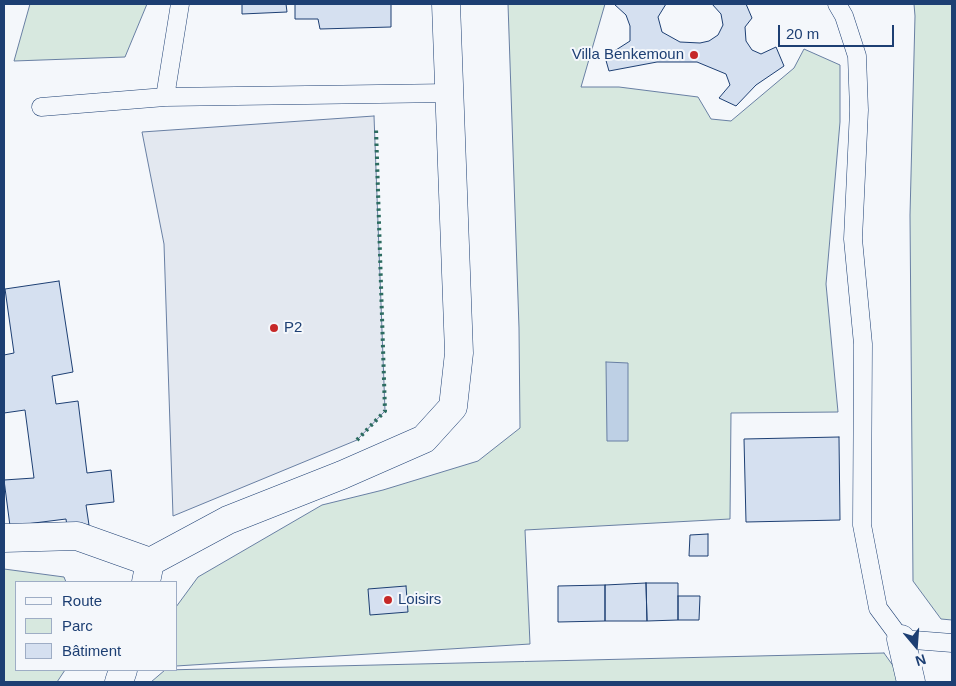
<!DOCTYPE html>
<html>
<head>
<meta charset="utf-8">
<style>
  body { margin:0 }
  #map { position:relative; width:956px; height:686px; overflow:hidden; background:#f4f7fb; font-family:Arial,sans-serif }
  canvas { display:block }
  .frame { position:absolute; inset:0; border:5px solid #1d3f73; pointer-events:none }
  .legend { position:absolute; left:15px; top:581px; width:162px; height:90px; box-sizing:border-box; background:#f4f7fb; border:1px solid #9eadc5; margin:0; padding:6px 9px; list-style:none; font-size:15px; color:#1d3f73 }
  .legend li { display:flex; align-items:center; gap:10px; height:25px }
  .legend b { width:25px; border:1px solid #9eadc5 }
  .north { position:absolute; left:891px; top:621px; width:50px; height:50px; -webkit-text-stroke:4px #f4f7fb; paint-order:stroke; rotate:162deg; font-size:14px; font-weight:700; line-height:20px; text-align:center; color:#1d3f73 }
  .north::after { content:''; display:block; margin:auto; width:18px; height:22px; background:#1d3f73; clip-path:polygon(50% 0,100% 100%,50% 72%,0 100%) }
  .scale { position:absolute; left:778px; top:25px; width:116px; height:22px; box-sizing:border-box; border:2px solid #1d3f73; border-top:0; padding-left:6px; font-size:15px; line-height:18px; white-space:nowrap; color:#1d3f73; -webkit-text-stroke:4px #f4f7fb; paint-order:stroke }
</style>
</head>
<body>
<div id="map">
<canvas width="956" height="686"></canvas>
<div class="frame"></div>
<ul class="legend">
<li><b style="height:6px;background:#f4f7fb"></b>Route</li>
<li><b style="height:14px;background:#d7e8df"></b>Parc</li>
<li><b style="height:14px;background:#d5e0f0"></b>Bâtiment</li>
</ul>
<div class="north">N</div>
<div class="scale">20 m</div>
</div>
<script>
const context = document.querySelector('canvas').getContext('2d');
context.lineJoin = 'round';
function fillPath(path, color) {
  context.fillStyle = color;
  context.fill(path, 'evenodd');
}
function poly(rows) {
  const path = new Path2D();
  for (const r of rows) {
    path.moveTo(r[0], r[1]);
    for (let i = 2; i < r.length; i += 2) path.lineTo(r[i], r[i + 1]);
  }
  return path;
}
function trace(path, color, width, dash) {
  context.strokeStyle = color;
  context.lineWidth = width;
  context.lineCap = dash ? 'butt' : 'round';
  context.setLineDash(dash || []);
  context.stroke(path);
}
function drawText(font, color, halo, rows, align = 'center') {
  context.font = font + ' Arial,sans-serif';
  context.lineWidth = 4;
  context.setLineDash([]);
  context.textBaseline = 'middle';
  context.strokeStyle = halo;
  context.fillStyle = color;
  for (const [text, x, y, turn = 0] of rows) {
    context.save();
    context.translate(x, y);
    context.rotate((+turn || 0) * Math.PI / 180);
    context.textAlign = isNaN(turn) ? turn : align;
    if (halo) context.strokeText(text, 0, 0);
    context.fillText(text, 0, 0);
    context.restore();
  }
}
const green = poly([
  [30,4,147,4,125,57,14,61,30,4],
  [508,4,605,4,581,87,619,87,698,97,711,119,731,121,794,68,804,49,840,65,840,122,826,284,838,412,731,413,730,519,525,530,530,644,176,666,176,607,198,577,322,505,383,490,478,461,520,428,519,328,508,4],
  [914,4,952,4,952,620,941,619,913,581,910,215,915,16,914,4],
  [4,569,64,577,66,582,16,582,16,670,65,670,57,682,4,682,4,569],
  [884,653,901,677,902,682,151,682,165,670,884,653]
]);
fillPath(green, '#d7e8df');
trace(green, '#687fa3', 1);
const parking = poly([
  [374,116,385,411,357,440,173,516,164,244,142,132,374,116]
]);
fillPath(parking, '#e3e8f0');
trace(parking, '#687fa3', 1);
const water = poly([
  [606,362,628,363,628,441,607,441,606,362]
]);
fillPath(water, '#bed0e5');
trace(water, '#687fa3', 1);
const building = poly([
  [242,4,286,4,287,12,242,14,242,4],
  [295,4,391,4,391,27,320,29,318,19,295,19,295,4],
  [614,4,666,4,658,17,662,32,680,42,700,43,709,41,718,35,723,25,721,14,712,4,746,4,752,18,745,27,746,41,752,50,761,54,776,47,784,66,756,85,736,106,719,98,730,85,726,74,697,62,657,62,609,71,605,57,630,41,630,26,626,15,614,4],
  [59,281,73,372,52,376,56,404,78,401,87,473,111,470,114,502,86,505,89,525,67,527,66,519,10,526,4,480,34,478,25,410,4,413,4,355,14,353,5,289,59,281],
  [839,437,840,520,746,522,744,439,839,437],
  [708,534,708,556,689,556,690,535,708,534],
  [646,583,647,621,605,621,605,585,646,583],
  [646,583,678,583,678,620,647,621,646,583],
  [605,585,605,621,558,622,558,586,605,585],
  [406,586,408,612,370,615,368,589,406,586],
  [678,596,700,596,699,620,678,620,678,596]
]);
fillPath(building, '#d5e0f0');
trace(building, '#1d3f73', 1);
const service = poly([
  [837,4,844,16,857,56,859,110,853,239,863,344,862,525,878,608,901,639,952,643],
  [165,97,180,4],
  [41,107,165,97,449,93]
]);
const minor = poly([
  [4,538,77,536,150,562,146,582],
  [150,562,228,520,342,475,424,439,453,407,459,353,446,4],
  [901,639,911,682],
  [119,682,123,670]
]);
trace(service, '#1d3f73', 19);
trace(minor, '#1d3f73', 29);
trace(service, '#f4f7fb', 18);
trace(minor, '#f4f7fb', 28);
trace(poly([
  [357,440,385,411,376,128]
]), '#2c6c60', 4, [2.5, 4]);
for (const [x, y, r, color] of [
  [694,55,5,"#c62828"],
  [274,328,5,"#c62828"],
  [388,600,5,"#c62828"]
]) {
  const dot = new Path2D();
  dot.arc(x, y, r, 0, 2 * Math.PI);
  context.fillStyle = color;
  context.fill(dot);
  trace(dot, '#f4f7fb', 2);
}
drawText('15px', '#1d3f73', '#f4f7fb', [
  ["Villa Benkemoun",684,55,"right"],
  ["P2",284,328],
  ["Loisirs",398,600]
], 'left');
</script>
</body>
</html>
